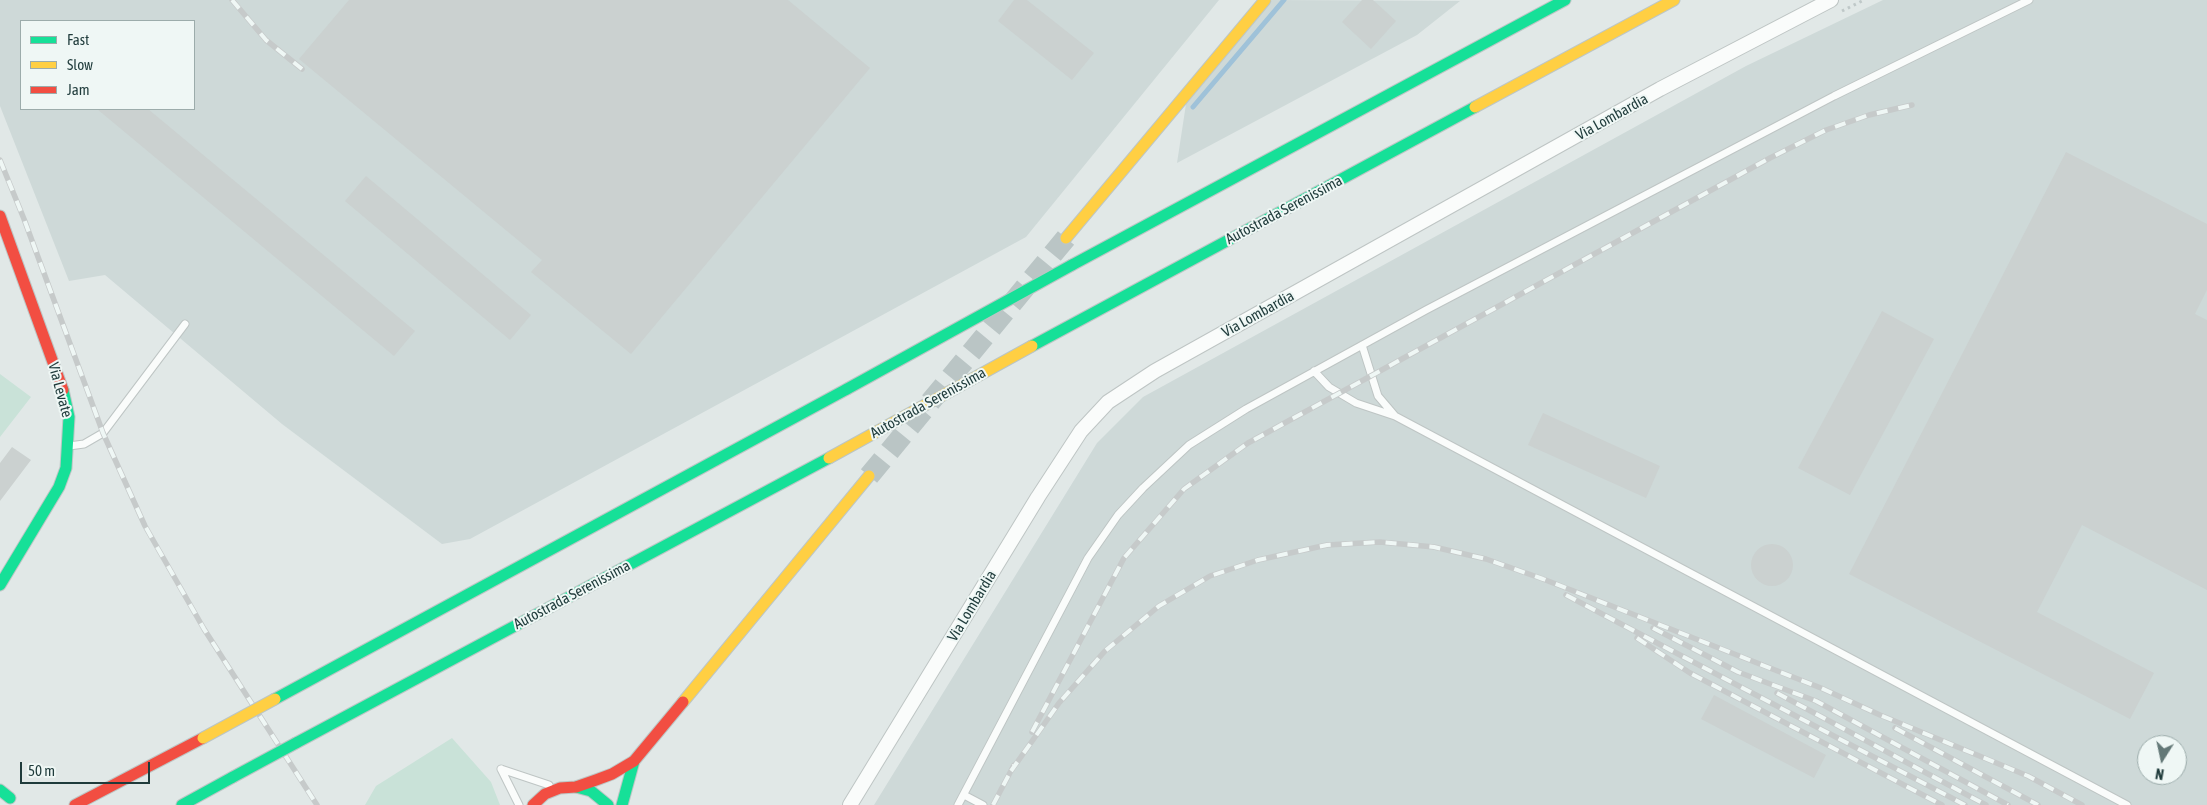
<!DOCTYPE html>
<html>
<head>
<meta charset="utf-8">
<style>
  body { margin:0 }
  #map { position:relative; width:2207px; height:805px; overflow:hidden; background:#e1e8e7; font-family:"Asap Condensed",sans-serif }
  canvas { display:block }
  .legend { position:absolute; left:20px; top:20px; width:175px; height:90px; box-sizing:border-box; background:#eff7f5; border:1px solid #9cacab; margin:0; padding:6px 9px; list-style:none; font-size:15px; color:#1f3b3b }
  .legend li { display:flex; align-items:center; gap:10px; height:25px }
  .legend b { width:25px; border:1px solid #9cacab }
  .north { position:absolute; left:2137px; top:735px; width:50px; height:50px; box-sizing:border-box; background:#eff7f5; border:1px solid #9cacab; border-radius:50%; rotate:190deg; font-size:14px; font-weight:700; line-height:20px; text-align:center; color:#1f3b3b }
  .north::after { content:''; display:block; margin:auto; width:18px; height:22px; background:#637877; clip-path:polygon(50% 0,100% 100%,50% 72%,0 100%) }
  .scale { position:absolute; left:20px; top:762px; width:130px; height:22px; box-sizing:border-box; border:2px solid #1f3b3b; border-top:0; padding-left:6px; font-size:15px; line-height:18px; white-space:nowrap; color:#1f3b3b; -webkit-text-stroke:4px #eff7f5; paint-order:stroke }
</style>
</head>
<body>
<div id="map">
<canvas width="2207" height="805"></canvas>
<ul class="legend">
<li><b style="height:6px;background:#16e098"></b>Fast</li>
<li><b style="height:6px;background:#ffcf43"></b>Slow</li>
<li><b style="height:6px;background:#f24e42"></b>Jam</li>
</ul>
<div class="north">N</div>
<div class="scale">50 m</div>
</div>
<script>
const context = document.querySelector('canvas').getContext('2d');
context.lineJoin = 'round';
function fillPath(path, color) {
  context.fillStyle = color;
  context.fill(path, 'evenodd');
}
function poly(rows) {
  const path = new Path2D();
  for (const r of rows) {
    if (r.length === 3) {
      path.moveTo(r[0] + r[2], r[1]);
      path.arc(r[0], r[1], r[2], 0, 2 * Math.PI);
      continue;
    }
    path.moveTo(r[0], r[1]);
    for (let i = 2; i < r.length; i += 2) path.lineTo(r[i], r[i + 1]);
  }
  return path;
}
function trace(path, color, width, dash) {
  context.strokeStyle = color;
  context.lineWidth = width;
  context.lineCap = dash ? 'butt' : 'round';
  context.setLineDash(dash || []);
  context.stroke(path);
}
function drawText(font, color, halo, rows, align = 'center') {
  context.font = font + ' "Asap Condensed",sans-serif';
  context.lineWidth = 4;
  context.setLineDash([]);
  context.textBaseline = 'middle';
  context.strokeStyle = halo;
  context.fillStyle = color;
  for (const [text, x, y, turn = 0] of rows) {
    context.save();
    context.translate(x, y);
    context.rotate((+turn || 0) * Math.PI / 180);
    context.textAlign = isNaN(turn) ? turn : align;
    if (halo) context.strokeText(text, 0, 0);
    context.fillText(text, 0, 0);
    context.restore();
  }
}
fillPath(poly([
  [0,0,1219,0,1026,237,470,539,442,544,282,424,105,275,69,281,0,106],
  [21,21,194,21,194,109,21,109],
  [1272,0,1460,1,1417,35,1177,163,1186,104],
  [1883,0,2207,0,2207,805,874,805,1097,443,1143,397,1746,66],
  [2147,745,2177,745,2177,775,2147,775]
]), '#ced9d8');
fillPath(poly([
  [0,374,31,397,0,437],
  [452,738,491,782,500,805,365,805,376,786]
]), '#c9e2d8');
trace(poly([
  [1193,107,1284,0]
]), '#9fc2d9', 5);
fillPath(poly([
  [349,0,788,0,870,68,631,354,531,272,542,260,299,59],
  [1014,0,1027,0,1094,53,1072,80,998,21],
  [1362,0,1373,0,1396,21,1371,49,1342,22],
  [97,109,148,109,415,331,394,356],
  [2066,152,2207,224,2207,290,2195,314,2207,320,2207,590,2082,525,2037,612,2154,673,2130,719,1849,574],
  [366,176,531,315,510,340,345,201],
  [1882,311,1934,339,1850,495,1798,468],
  [1543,413,1660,466,1646,498,1528,445],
  [12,447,31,460,0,501,0,463],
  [1772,565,21],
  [1714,695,1826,755,1814,778,1701,719]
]), '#cbd1d0');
trace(poly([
  [869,476,1066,238]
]), '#bac5c5', 21, [21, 11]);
const lane = poly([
  [1362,345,1378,396,1395,416],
  [1314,371,1329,387,1356,403,1395,416,2127,805],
  [69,446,84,444,103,433,185,324],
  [501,769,549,785],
  [501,769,519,805],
  [964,795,983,805],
  [958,805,1088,558,1118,515,1143,488,1189,445,1246,409,1426,310,1834,96,2029,0]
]);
const street = poly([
  [850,805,1038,497,1081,431,1108,402,1155,371,1660,89,1831,0]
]);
const fast = poly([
  [1072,265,1565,0],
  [1032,346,1475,107],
  [0,585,59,487,66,468,69,417,63,390],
  [275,699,847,389],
  [296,743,829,458],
  [576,787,591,791,608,805],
  [0,790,10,798],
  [182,805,233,777],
  [622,805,634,761]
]);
const slow = poly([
  [1475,107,1674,0],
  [1066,238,1265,0],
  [683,702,869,476]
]);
const jam = poly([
  [0,216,63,390],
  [75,805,203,738],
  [533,805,545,794,560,788,576,787,596,780,612,774,634,761,683,702]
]);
trace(lane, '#bec5c4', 9);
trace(street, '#bec5c4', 16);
trace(fast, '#bdc6c5', 13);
trace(slow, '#bdc6c5', 13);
trace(jam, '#bdc6c5', 13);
trace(poly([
  [1842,11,1864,0]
]), '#bfc8c8', 3, [2.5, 4]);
trace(lane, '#fafcfb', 7);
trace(street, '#fafcfb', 14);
trace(fast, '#16e098', 11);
trace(slow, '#ffcf43', 11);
trace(jam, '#f24e42', 11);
const rail = poly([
  [232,0,266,40,302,69],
  [0,160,24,219,103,433,145,526,204,629,317,805],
  [1566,595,1965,805],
  [1653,628,1738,672,1816,701,2008,805],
  [1637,638,1690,673,1942,805],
  [1777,693,1986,805],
  [1895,728,2038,805],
  [1032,732,1124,558,1184,489,1248,443,1770,158,1826,130,1869,115,1912,105],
  [1011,771,1059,703,1105,651,1159,606,1210,576,1258,560,1327,545,1380,542,1434,547,1486,559,1543,579,1821,688,1880,715,2028,776,2082,805],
  [993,805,1014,765]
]);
trace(rail, '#c6caca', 5.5);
trace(rail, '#eff7f5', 4, [11]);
const fastBridge = poly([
  [847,389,1072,265],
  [233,777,296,743]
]);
const slowBridge = poly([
  [829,458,1032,346],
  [203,738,275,699]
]);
trace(fastBridge, '#bbc5c4', 13, []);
trace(slowBridge, '#bbc5c4', 13, []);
trace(fastBridge, '#16e098', 11);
trace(slowBridge, '#ffcf43', 11);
drawText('15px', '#1f3b3b', '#eff7f5', [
  ["Via Lombardia",1612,117,-29],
  ["Autostrada Serenissima",1284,210,-28],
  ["Via Lombardia",1258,314,-29],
  ["Via Levate",60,390,75],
  ["Autostrada Serenissima",928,403,-29],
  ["Autostrada Serenissima",572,595,-28],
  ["Via Lombardia",972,606,-59]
]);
</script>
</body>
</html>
